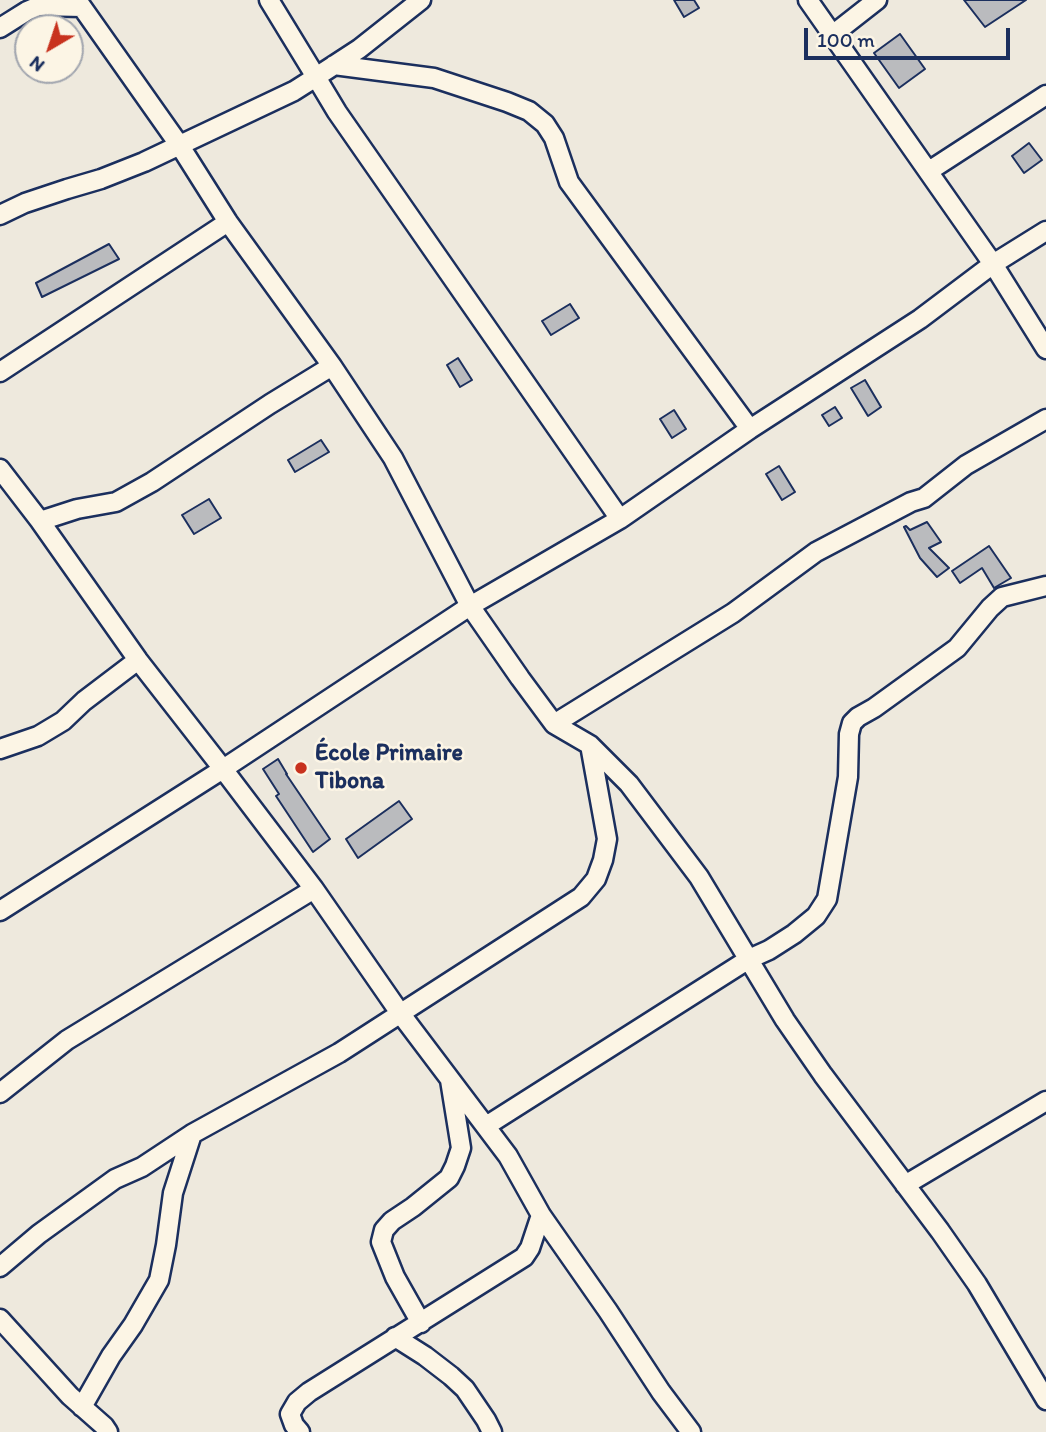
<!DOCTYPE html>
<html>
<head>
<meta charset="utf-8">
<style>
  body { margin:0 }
  #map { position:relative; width:1046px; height:1432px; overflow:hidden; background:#eee9dd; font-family:Itim,sans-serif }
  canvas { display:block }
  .north { position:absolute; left:14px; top:14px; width:70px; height:70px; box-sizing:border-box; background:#fcf5e5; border:2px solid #a2a6af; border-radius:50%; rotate:219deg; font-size:19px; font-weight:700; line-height:28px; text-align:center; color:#1b2f5e }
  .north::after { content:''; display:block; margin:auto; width:24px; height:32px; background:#c8321e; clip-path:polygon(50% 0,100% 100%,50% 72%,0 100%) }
  .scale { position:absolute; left:804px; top:28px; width:206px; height:32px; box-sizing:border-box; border:4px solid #1b2f5e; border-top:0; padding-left:9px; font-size:21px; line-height:24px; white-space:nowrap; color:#1b2f5e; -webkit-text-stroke:5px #fcf5e5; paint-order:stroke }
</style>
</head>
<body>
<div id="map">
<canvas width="1046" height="1432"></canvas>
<div class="north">N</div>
<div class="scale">100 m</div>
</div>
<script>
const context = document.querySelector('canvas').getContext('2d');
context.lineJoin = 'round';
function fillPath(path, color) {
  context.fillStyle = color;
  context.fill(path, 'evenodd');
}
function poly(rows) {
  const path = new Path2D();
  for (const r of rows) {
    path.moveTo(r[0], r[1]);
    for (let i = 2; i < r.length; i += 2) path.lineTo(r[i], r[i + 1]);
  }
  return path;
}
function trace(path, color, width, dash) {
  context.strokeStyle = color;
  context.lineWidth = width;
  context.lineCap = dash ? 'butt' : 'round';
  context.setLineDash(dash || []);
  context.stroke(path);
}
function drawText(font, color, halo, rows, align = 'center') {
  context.font = font + ' Itim,sans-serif';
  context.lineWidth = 5;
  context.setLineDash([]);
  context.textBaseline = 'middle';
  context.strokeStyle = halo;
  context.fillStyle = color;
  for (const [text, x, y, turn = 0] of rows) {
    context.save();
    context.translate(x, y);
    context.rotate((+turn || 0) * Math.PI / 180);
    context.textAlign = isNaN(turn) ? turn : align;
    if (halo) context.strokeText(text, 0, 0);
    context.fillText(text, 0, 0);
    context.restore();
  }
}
const building = poly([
  [674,0,694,0,699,8,684,17,674,0],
  [964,0,1026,0,985,27,964,0],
  [900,34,925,69,899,88,874,53,900,34],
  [1029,143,1042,160,1024,173,1012,156,1029,143],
  [109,244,119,259,42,297,36,283,109,244],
  [570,304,579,318,551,335,542,321,570,304],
  [458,358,472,380,460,387,447,365,458,358],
  [865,380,881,407,868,416,851,388,865,380],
  [835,407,842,418,829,426,822,415,835,407],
  [674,410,686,429,672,438,660,419,674,410],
  [321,440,329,452,295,472,288,460,321,440],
  [779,466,795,492,782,500,766,474,779,466],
  [209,499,221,518,194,534,182,515,209,499],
  [927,522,941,542,929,548,949,568,937,577,920,558,904,527,906,526,910,530,927,522],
  [989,546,1011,578,994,588,982,568,960,583,952,571,989,546],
  [278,759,287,774,286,774,330,839,313,852,276,796,279,794,263,769,278,759],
  [399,801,412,819,358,858,346,839,399,801]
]);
fillPath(building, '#babbbe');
trace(building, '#1b2f5e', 2);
const minor = poly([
  [77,0,180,146,228,222,332,366,393,458,470,606,520,678,554,724,590,745,629,784,699,877,785,1020,823,1075,940,1231,977,1284,1046,1400],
  [421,0,359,49,316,77,337,112,620,519],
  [0,28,27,11,39,6,82,7],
  [831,36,877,0],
  [334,65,434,78,507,102,529,111,545,124,554,138,569,182,750,429],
  [929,171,1046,95],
  [0,215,25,203,67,189,101,179,144,162,294,91,316,77,269,0],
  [1046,231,993,264,1046,349],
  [0,372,228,222],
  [0,469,40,521,138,660,223,769,0,911],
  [40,521,77,509,116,502,152,482,270,404,332,366],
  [554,724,733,613,816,552,911,502,924,498,966,465,1046,419],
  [0,749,38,736,63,721,84,701,138,660],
  [0,1093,67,1040,314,889],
  [486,1126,749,959,769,950,794,934,816,916,827,899,848,777,849,734,852,723,858,717,874,708,957,648,990,608,1002,597,1046,586],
  [905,1185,1046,1101],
  [0,1267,39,1234,115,1179,142,1167,192,1134,339,1053,581,897,596,879,603,860,607,839,590,745],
  [0,1319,70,1396,104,1426,108,1432],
  [421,1323,395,1277,381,1242,384,1230,392,1221,413,1207,449,1178,455,1166,461,1148,450,1080],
  [395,1337,425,1356,451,1376,465,1389,486,1420,492,1432],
  [82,1407,111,1356,133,1325,159,1280,166,1245,173,1193,192,1134],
  [300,1432,294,1425,290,1414,297,1402,309,1392,524,1257,530,1248,541,1215],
  [691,1432,661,1392,608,1311,541,1215,508,1156,400,1013,314,889,223,769,470,606,620,519,750,429,920,319,993,264,808,0]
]);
trace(minor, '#1b2f5e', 23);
trace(minor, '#fcf5e5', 18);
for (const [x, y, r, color] of [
  [301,768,7,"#c8321e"]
]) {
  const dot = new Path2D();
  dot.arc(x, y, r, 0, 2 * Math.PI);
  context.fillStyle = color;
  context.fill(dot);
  trace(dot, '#fcf5e5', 2.5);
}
drawText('bold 24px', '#1b2f5e', '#fcf5e5', [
  ["École Primaire",315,754],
  ["Tibona",315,782]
], 'left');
</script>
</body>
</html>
